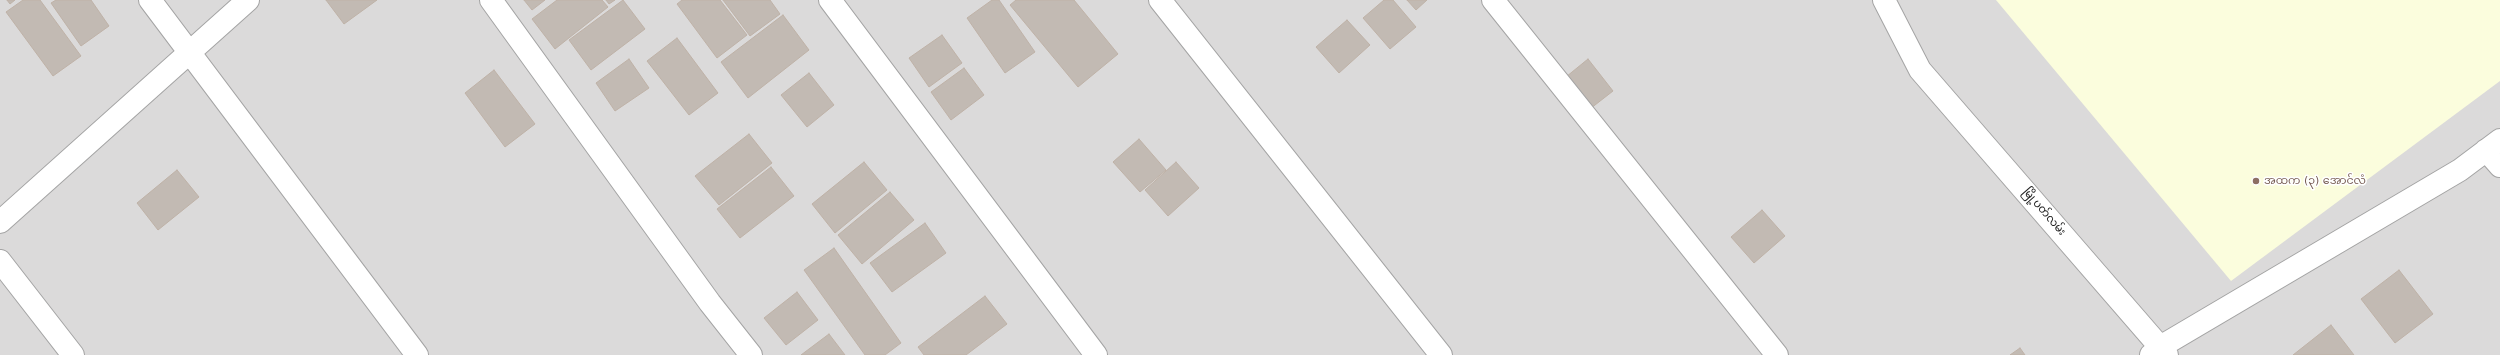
<!DOCTYPE html>
<html>
<head>
<meta charset="utf-8">
<style>
  body { margin:0 }
  canvas { display:block; background:#eeebe3 }
</style>
</head>
<body>
<canvas width="2500" height="355"></canvas>
<script>
const context = document.querySelector('canvas').getContext('2d');
context.lineJoin = 'round';
function fillPath(path, color) {
  context.fillStyle = color;
  context.fill(path, 'evenodd');
}
function poly(rows) {
  const path = new Path2D();
  for (const r of rows) {
    path.moveTo(r[0], r[1]);
    for (let i = 2; i < r.length; i += 2) path.lineTo(r[i], r[i + 1]);
  }
  return path;
}
function trace(path, color, width, dash) {
  context.strokeStyle = color;
  context.lineWidth = width;
  context.lineCap = dash ? 'butt' : 'round';
  context.setLineDash(dash || []);
  context.stroke(path);
}
function drawText(font, color, halo, rows, align = 'center') {
  context.font = font + ' "DejaVu Sans","Noto Sans Myanmar",sans-serif';
  context.lineWidth = 3;
  context.setLineDash([]);
  context.textBaseline = 'middle';
  context.strokeStyle = halo;
  context.fillStyle = color;
  for (const [text, x, y, turn = 0] of rows) {
    context.save();
    context.translate(x, y);
    context.rotate((+turn || 0) * Math.PI / 180);
    context.textAlign = isNaN(turn) ? turn : align;
    if (halo) context.strokeText(text, 0, 0);
    context.fillText(text, 0, 0);
    context.restore();
  }
}
fillPath(poly([
  [0,0,2500,0,2500,355,0,355]
]), '#dbdada');
fillPath(poly([
  [1996,0,2500,0,2500,81,2231,281]
]), '#fbfddd');
const building = poly([
  [7,0,15,0,10,4,7,0],
  [23,0,40,0,81,56,53,76,6,12,23,0],
  [56,0,91,0,109,26,81,46,51,3,56,0],
  [326,0,377,0,344,24,326,0],
  [524,0,545,0,532,10,524,0],
  [557,0,602,0,608,7,555,49,532,19,557,0],
  [606,0,615,0,609,4,606,0],
  [623,0,645,29,591,70,569,40,623,0],
  [682,0,720,0,747,35,717,58,677,4,682,0],
  [723,0,770,0,780,14,750,36,723,0],
  [992,0,999,0,1035,52,1005,73,967,18,992,0],
  [1016,0,1074,0,1118,54,1078,87,1010,5,1016,0],
  [1384,0,1393,0,1416,27,1390,49,1363,18,1384,0],
  [1407,0,1427,0,1416,10,1407,0],
  [783,15,809,50,748,98,721,62,783,15],
  [1347,20,1370,45,1339,73,1316,47,1347,20],
  [942,35,962,63,929,87,909,58,942,35],
  [677,38,718,93,689,115,647,61,677,38],
  [629,59,649,88,615,111,596,83,629,59],
  [1588,59,1613,91,1586,112,1561,81,1588,59],
  [964,68,984,95,951,120,931,92,964,68],
  [494,70,535,124,505,147,465,93,494,70],
  [809,73,834,105,807,127,781,95,809,73],
  [749,134,772,163,719,205,695,176,749,134],
  [1139,139,1166,170,1140,192,1113,162,1139,139],
  [864,162,887,190,835,233,812,204,864,162],
  [1176,162,1199,188,1168,216,1145,190,1176,162],
  [771,167,794,196,740,238,717,209,771,167],
  [177,170,199,197,158,230,137,203,177,170],
  [890,192,914,220,862,264,838,235,890,192],
  [1762,210,1785,236,1754,263,1731,237,1762,210],
  [925,223,946,253,892,292,870,263,925,223],
  [834,248,901,343,885,355,865,355,804,270,834,248],
  [2399,270,2433,314,2395,343,2361,299,2399,270],
  [797,292,818,320,786,345,764,318,797,292],
  [985,296,1007,324,966,355,924,355,918,347,985,296],
  [2331,325,2354,355,2293,355,2331,325],
  [829,334,845,355,801,355,829,334],
  [2020,348,2025,355,2010,355,2020,348]
]);
fillPath(building, '#c2bab3');
trace(building, '#bfb2a7', 1);
const minor = poly([
  [150,0,417,355],
  [491,0,710,303,751,355],
  [830,0,1096,355],
  [1160,0,1441,355],
  [1493,0,1777,355],
  [1884,0,1920,70,2167,355],
  [2486,150,2500,166],
  [0,222,248,0],
  [0,261,73,355],
  [2151,355,2160,347,2460,170,2500,140]
]);
trace(minor, '#a4a4a4', 24);
trace(minor, '#fff', 22);
for (const [x, y, r, color] of [
  [2256,181,4,"#8d6e63"]
]) {
  const dot = new Path2D();
  dot.arc(x, y, r, 0, 2 * Math.PI);
  context.fillStyle = color;
  context.fill(dot);
  trace(dot, '#fff', 1.5);
}
drawText('11px', '#785e54', '#fff', [
  ["အထက (၃) အောင်လံ",2264,181]
], 'left');
drawText('11px', '#1d1d1d', '#fff', [
  ["မြို့ပတ်လမ်း",2044,212,49]
]);
</script>
</body>
</html>
